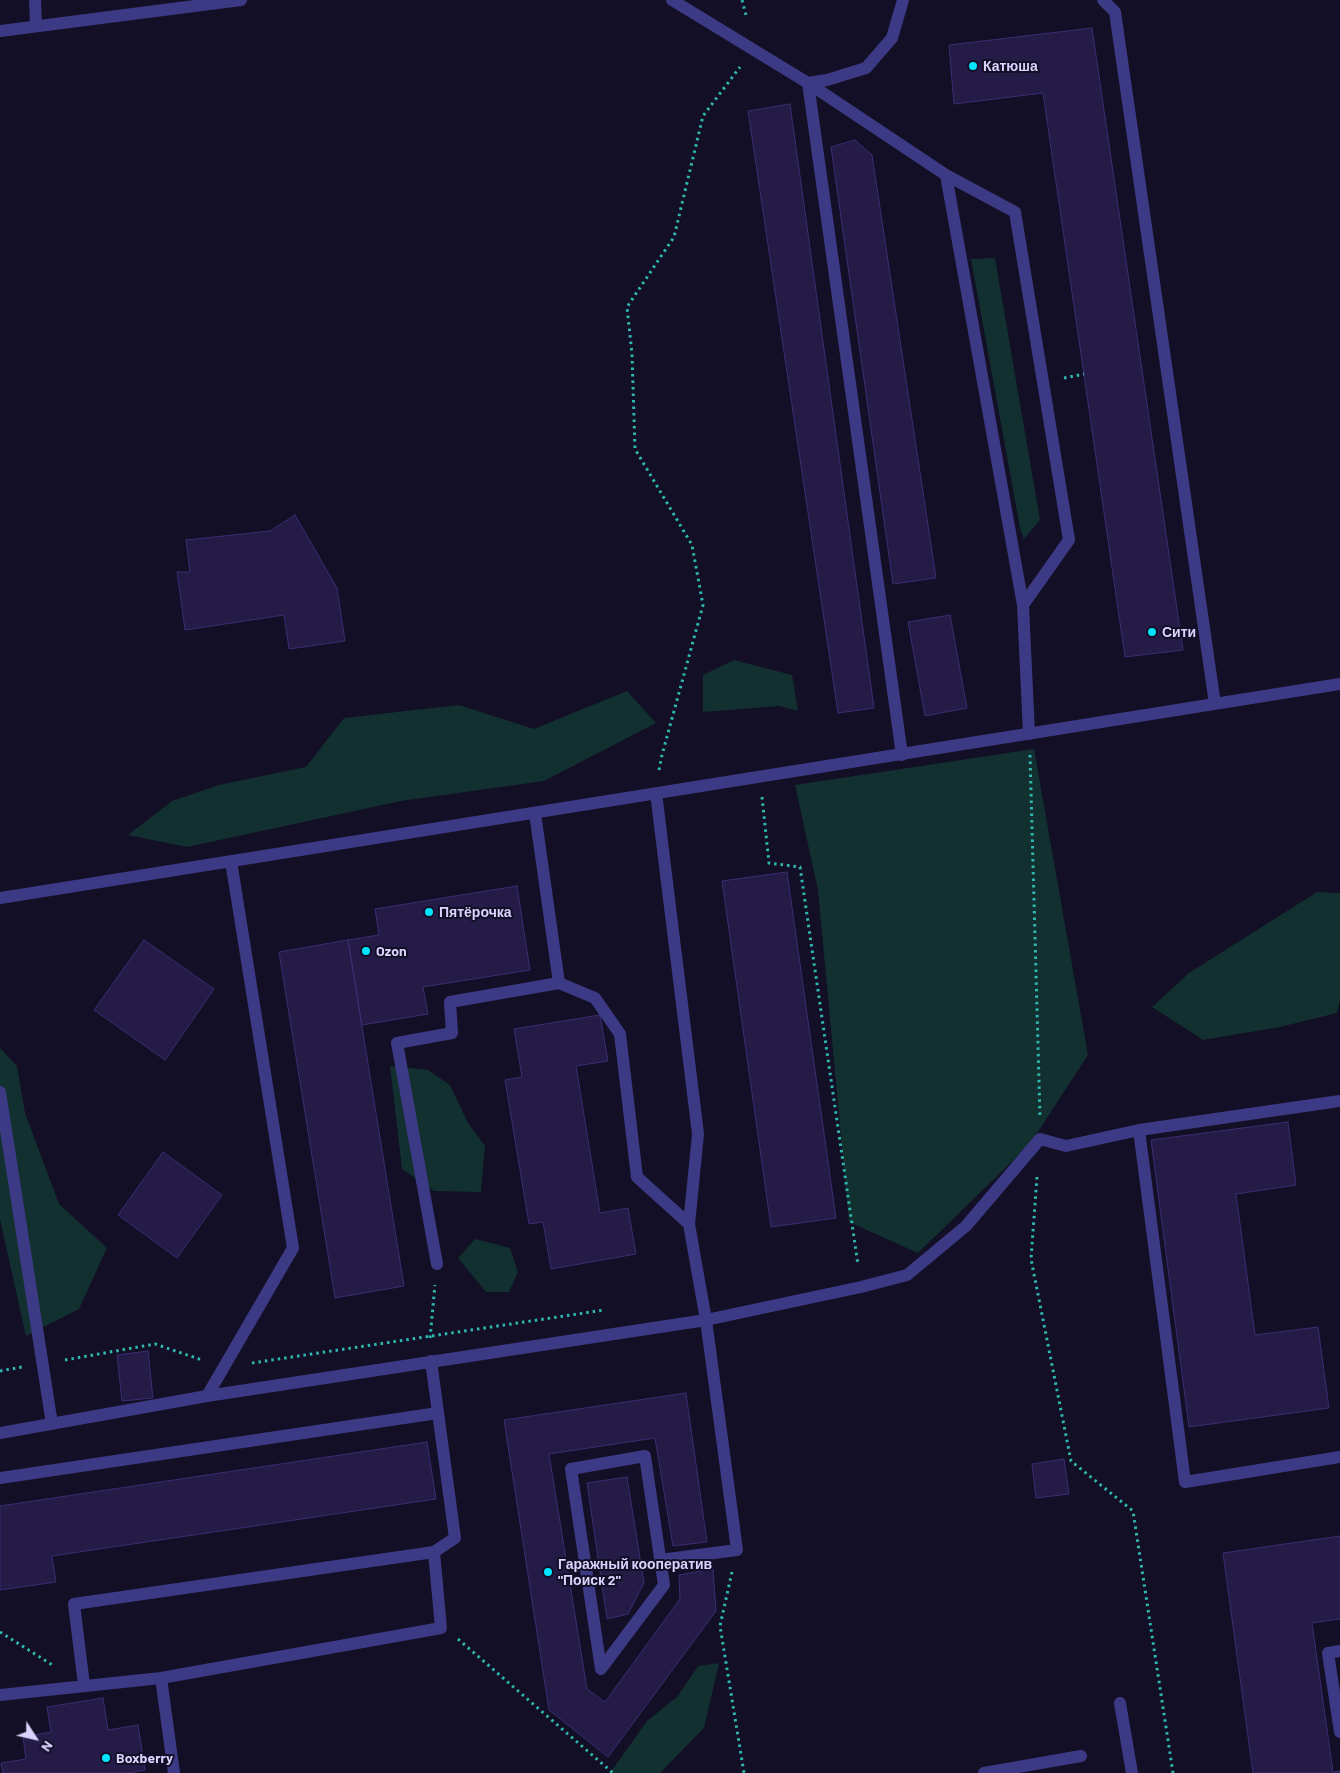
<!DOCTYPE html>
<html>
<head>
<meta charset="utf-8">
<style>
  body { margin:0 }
  #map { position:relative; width:1340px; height:1773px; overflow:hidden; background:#130f26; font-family:Barlow,sans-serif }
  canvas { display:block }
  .north { position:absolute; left:10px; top:1713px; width:50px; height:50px; -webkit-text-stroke:4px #130f26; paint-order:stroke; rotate:125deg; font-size:14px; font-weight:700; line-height:20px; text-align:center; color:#d9d4ff }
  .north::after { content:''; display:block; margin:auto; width:18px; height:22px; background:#d9d4ff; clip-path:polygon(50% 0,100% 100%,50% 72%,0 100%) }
</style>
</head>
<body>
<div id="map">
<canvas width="1340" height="1773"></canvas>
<div class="north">N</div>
</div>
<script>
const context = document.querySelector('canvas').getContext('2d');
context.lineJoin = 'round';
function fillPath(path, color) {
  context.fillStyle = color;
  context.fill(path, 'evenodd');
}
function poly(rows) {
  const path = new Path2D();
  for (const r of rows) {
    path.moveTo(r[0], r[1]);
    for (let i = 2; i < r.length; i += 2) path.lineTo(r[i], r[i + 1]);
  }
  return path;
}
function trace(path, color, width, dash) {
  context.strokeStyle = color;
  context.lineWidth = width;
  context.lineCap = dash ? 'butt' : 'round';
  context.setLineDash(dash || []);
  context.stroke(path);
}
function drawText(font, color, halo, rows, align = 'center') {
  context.font = font + ' Barlow,sans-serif';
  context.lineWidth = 4;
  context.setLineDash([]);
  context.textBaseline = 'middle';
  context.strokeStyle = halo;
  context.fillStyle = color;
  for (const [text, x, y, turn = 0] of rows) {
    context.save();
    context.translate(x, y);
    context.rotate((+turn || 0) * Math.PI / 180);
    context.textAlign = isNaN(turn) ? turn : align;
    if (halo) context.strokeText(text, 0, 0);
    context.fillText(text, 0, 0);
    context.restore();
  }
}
fillPath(poly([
  [995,258,1040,520,1024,539,1020,528,971,259],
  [734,660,792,675,798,711,779,706,703,712,703,675],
  [627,691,656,723,544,781,401,801,187,847,128,835,172,801,219,785,306,767,344,718,459,705,534,729],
  [1034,749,1088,1055,1030,1144,918,1253,849,1222,818,890,795,785],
  [1317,892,1340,893,1340,999,1337,1013,1280,1027,1203,1040,1152,1007,1189,973],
  [0,1048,17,1066,25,1113,59,1204,107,1248,79,1309,26,1336,0,1219],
  [390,1066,428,1070,450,1085,468,1123,485,1146,481,1192,434,1191,402,1169],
  [475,1239,510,1248,518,1272,509,1292,486,1292,458,1258],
  [719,1663,704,1728,660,1773,610,1773,647,1721,677,1697,698,1666]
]), '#12302f');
const building = poly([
  [1092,28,1183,650,1125,657,1043,93,954,104,949,45,1092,28],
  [790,104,874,708,838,713,748,111,790,104],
  [855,140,872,155,936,578,893,584,831,147,855,140],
  [295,515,337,588,345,641,289,649,284,615,185,630,177,572,190,572,186,540,270,531,295,515],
  [950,615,967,708,925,716,908,622,950,615],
  [787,872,836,1218,771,1227,722,881,787,872],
  [517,886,530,970,423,987,428,1014,362,1025,348,940,379,935,375,909,517,886],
  [144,940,214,989,165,1060,94,1010,144,940],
  [348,940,404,1286,335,1298,279,952,348,940],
  [600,1015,608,1061,576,1066,600,1213,628,1208,636,1254,551,1269,543,1222,529,1224,505,1080,522,1077,514,1029,600,1015],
  [1288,1122,1296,1185,1236,1194,1255,1335,1318,1327,1329,1408,1189,1427,1151,1140,1288,1122],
  [163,1152,222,1195,177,1258,118,1215,163,1152],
  [148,1351,153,1398,122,1401,117,1355,148,1351],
  [686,1393,707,1542,673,1546,655,1438,549,1454,587,1689,605,1702,680,1599,679,1575,713,1569,716,1611,608,1757,549,1710,504,1420,686,1393],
  [427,1442,436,1499,52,1556,56,1582,0,1590,0,1506,427,1442],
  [1064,1459,1069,1494,1036,1498,1032,1464,1064,1459],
  [627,1477,644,1583,628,1614,607,1619,587,1483,627,1477],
  [1340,1536,1340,1619,1312,1623,1333,1772,1340,1771,1340,1773,1253,1773,1223,1553,1340,1536],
  [103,1698,108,1730,138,1725,145,1770,129,1773,3,1773,1,1763,26,1759,23,1737,51,1732,47,1707,103,1698]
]);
fillPath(building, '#241b47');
trace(building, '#3b2d73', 1);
trace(poly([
  [742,0,747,19],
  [1064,378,1084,374],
  [1030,755,1040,1118],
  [659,770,662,755,703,605,692,545,635,449,632,354,627,307,674,237,703,116,740,67],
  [762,797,769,863,800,867,858,1265],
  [1037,1177,1031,1259,1071,1461,1133,1511,1173,1773],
  [430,1338,435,1285],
  [65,1360,155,1344,202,1360],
  [252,1363,604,1310],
  [0,1371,22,1367],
  [732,1572,720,1626,744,1773],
  [0,1632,54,1666],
  [458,1639,613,1773]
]), '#2fb8b0', 3, [2.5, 4]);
trace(poly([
  [35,0,36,26],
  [672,0,808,83,902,755],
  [1103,0,1115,12,1215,704],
  [0,31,241,0],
  [808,83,946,175,1023,605,1029,734],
  [808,83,827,80,866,68,892,38,903,0],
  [946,175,1015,212,1069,540,1023,605],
  [656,793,698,1134,689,1224],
  [0,898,1340,684],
  [559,983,595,998,620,1034,637,1177,689,1224,706,1320,737,1550,660,1560],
  [0,1092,52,1424],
  [1139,1130,1185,1482,1340,1457],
  [437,1264,397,1043,452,1033,450,1002,559,983,535,813],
  [207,1396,293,1248,231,861],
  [0,1433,207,1396,706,1320,861,1287,907,1275,966,1226,1040,1139,1066,1146,1139,1130,1340,1101],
  [645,1456,664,1585,601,1669,571,1469,645,1456],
  [0,1478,438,1413],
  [1340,1651,1328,1653,1340,1732],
  [161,1678,174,1773],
  [84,1685,74,1604,434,1552],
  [0,1695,161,1678,441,1628,434,1552,455,1538,431,1361],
  [1120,1703,1132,1773],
  [984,1773,1081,1756]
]), '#3d3a85', 12);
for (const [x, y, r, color] of [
  [973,66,5,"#00e5ff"],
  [1152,632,5,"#00e5ff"],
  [429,912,5,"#00e5ff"],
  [366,951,5,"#00e5ff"],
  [548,1572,5,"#00e5ff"],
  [106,1758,5,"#00e5ff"]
]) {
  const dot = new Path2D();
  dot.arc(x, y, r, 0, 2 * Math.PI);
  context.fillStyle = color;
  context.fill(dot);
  trace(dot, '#130f26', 2);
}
drawText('bold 14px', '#d9d4ff', '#130f26', [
  ["Катюша",983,66],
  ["Сити",1162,632],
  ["Пятёрочка",439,912],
  ["Ozon",376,951],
  ["Гаражный кооператив",558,1564],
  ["\"Поиск 2\"",558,1580],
  ["Boxberry",116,1758]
], 'left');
</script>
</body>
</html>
